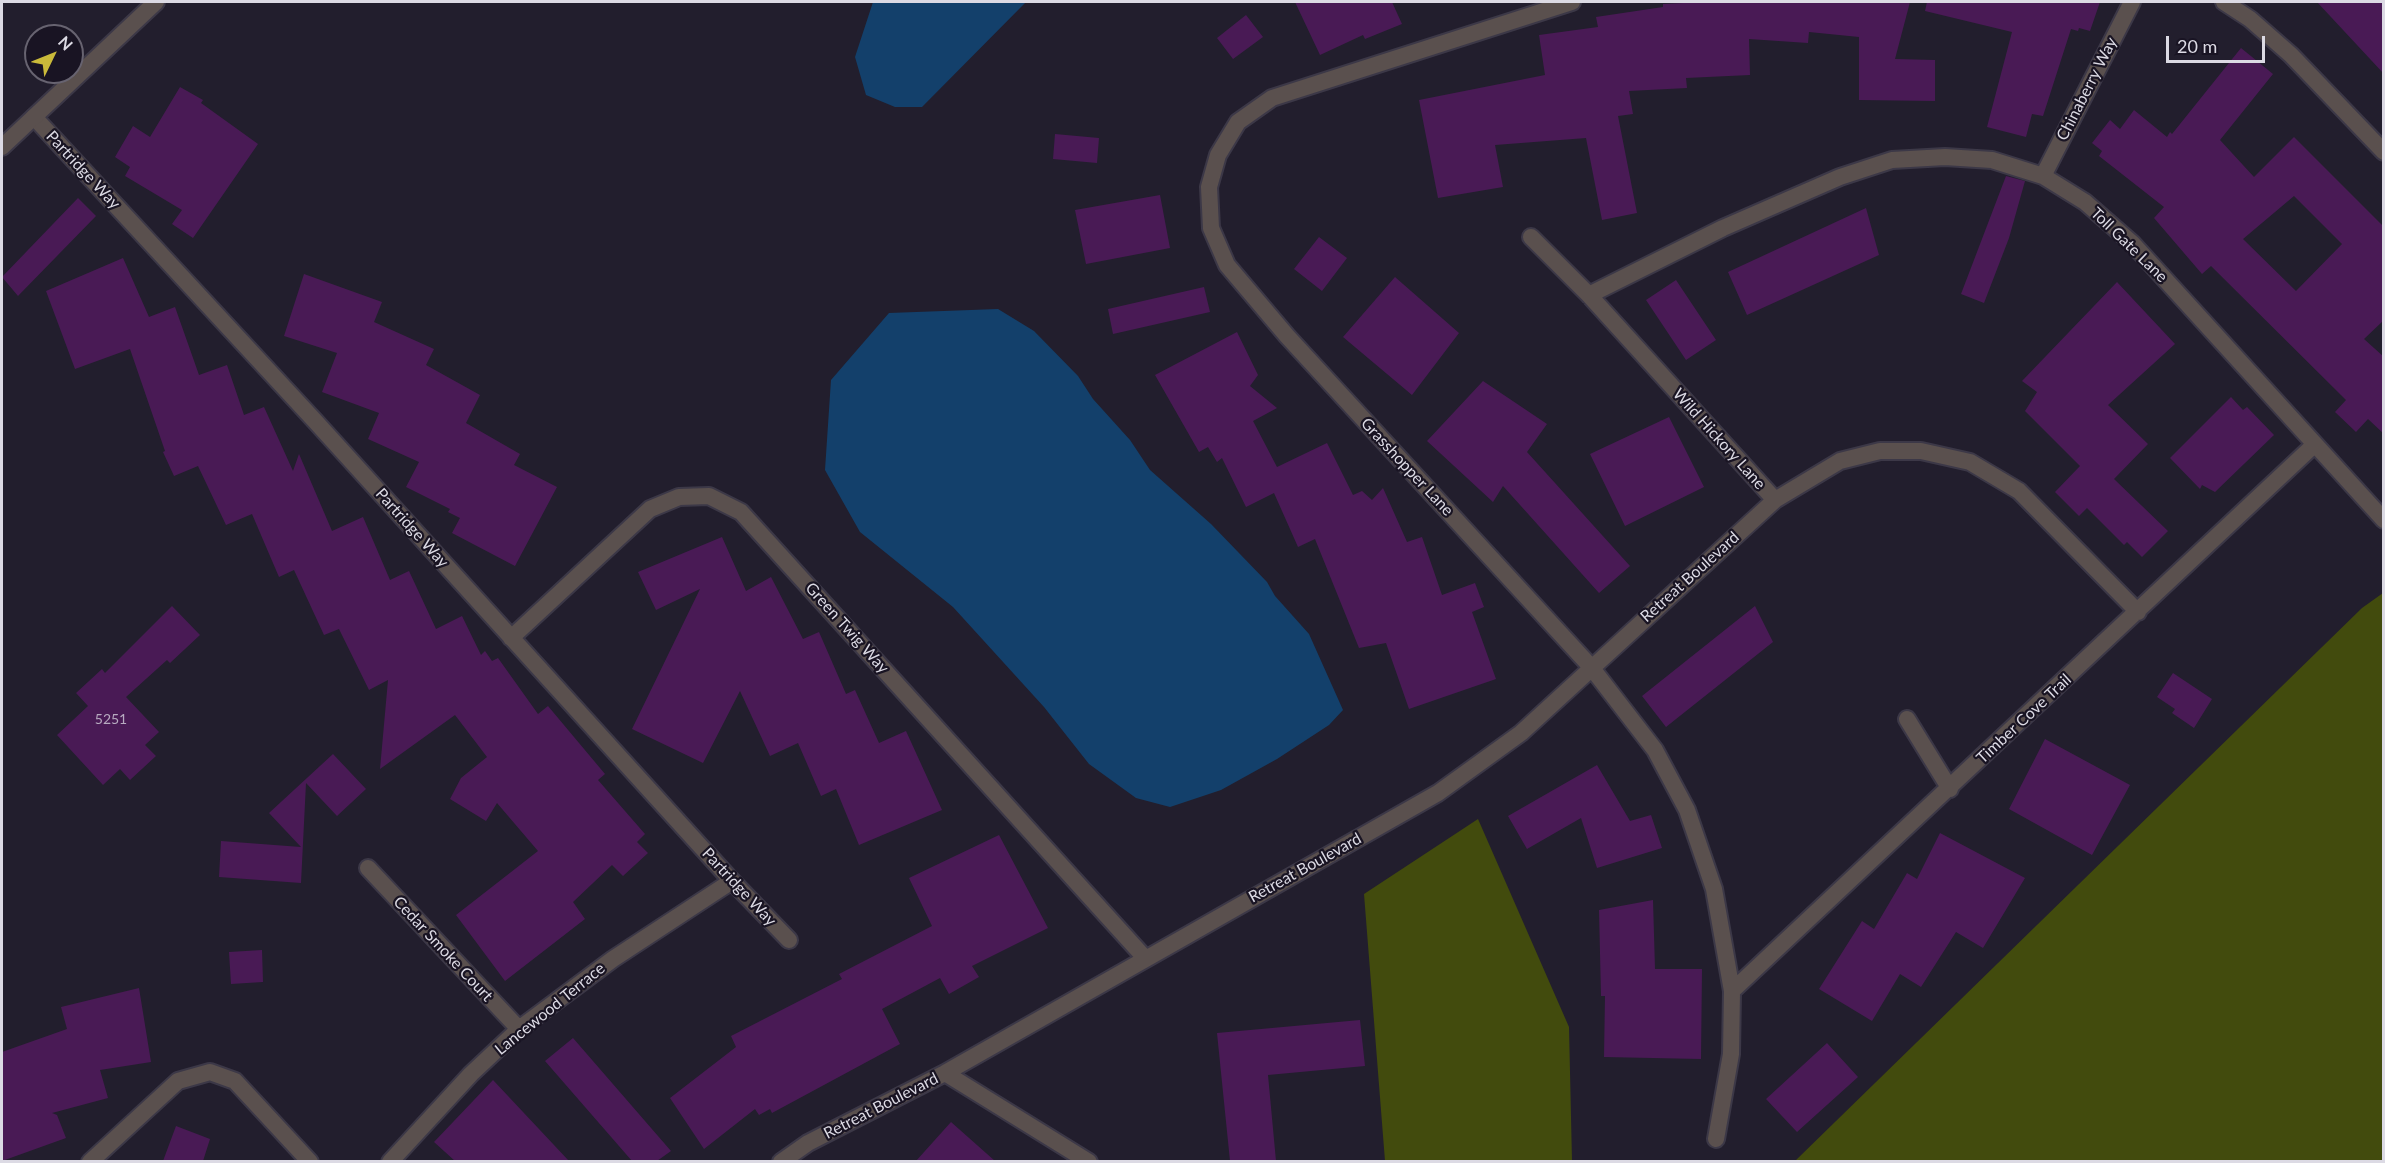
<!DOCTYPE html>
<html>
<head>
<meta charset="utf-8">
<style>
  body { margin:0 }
  #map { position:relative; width:2385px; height:1163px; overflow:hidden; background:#221e2d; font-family:Lato,sans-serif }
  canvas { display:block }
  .frame { position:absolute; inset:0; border:3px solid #dcdae4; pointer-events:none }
  .north { position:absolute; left:24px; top:24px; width:60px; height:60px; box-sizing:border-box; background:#191423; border:2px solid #676370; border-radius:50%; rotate:47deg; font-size:16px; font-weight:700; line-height:24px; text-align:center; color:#dcdae4 }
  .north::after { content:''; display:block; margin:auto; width:21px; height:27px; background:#caba3a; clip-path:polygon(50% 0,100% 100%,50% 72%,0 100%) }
  .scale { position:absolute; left:2166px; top:36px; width:99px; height:27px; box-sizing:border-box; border:3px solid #dcdae4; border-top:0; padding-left:8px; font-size:18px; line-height:21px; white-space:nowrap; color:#dcdae4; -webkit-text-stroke:4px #191423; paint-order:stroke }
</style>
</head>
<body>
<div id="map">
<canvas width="2385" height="1163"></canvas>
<div class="frame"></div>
<div class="north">N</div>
<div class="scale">20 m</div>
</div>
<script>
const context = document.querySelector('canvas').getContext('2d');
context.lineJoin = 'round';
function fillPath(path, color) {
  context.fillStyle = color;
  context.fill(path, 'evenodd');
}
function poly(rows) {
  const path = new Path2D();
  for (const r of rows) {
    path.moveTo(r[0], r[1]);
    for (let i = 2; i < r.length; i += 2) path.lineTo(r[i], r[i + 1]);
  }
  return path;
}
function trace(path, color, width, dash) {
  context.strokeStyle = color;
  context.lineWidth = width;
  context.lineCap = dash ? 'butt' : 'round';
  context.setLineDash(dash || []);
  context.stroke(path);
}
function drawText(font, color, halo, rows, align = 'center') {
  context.font = font + ' Lato,sans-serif';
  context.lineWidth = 4.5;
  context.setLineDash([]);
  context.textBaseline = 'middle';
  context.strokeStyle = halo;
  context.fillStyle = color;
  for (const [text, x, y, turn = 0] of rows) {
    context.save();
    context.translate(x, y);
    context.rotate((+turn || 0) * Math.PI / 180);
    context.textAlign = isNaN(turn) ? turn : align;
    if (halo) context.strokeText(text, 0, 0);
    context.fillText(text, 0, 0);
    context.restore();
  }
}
fillPath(poly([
  [2383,593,2383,1161,1795,1161,2362,608],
  [1478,819,1569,1027,1572,1161,1385,1161,1364,894]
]), '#424b0d');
fillPath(poly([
  [873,2,1026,2,922,107,895,107,866,95,855,57],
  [998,309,1034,331,1078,376,1093,399,1130,440,1150,470,1211,524,1267,582,1275,596,1309,634,1343,710,1329,725,1277,759,1221,790,1170,807,1136,798,1089,764,1044,707,953,607,860,532,825,470,831,380,889,313]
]), '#13406b');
fillPath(poly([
  [1295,2,1392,2,1402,24,1365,39,1363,35,1320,55],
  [1703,2,1910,2,1895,59,1935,60,1935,101,1859,100,1859,37,1809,32,1808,43,1749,39,1750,75,1686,78,1687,88,1629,91,1633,114,1618,116,1637,213,1602,220,1586,138,1495,145,1503,187,1438,198,1419,100,1545,75,1539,35,1598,27,1596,17,1663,7,1663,4],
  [1927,2,2100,2,2090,31,2079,28,2078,31,2071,29,2043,116,2032,114,2026,137,1987,127,2012,32,1925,11],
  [2317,2,2384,2,2384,74],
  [1246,15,1263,37,1233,59,1217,38],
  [2241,48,2273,74,2220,140,2254,177,2294,137,2384,227,2384,320,2364,339,2384,357,2384,434,2368,419,2356,432,2335,412,2346,400,2211,266,2202,274,2154,218,2164,207,2099,156,2102,151,2092,143,2110,120,2120,129,2134,110,2167,137,2170,132,2172,134],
  [2294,196,2342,244,2296,291,2243,239],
  [180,87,203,100,201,103,258,144,193,238,172,224,182,210,125,176,130,167,115,157,133,126,150,137],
  [1055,134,1099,138,1097,163,1053,159],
  [2006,176,2025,181,2009,238,1984,303,1961,294],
  [1160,195,1170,248,1086,264,1075,210],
  [78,198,96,216,18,296,2,277],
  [1866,208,1879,255,1747,315,1728,272],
  [1319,237,1347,258,1322,291,1294,269],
  [123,258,149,317,175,307,199,375,227,365,244,415,264,407,293,471,299,454,332,531,363,517,390,580,409,571,436,629,462,616,481,655,485,651,492,661,498,658,538,714,548,706,605,774,598,780,645,834,637,842,648,853,623,876,612,865,573,902,585,919,505,981,456,915,538,851,497,803,486,821,450,799,461,778,487,757,455,715,380,769,388,680,369,690,339,629,324,635,294,570,279,577,252,514,226,525,198,466,174,476,163,452,165,451,130,349,75,369,46,291],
  [304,274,382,302,374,322,434,349,426,365,480,395,466,423,520,454,514,465,557,487,515,566,452,533,460,518,448,512,450,509,406,487,419,462,368,439,379,413,322,392,337,353,284,336],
  [1395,277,1459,333,1412,395,1343,337],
  [1676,280,1716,340,1686,360,1646,300],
  [2117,282,2175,344,2108,405,2148,444,2114,479,2168,531,2142,557,2127,542,2124,545,2087,508,2079,516,2055,492,2080,466,2025,411,2037,392,2022,381],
  [1204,287,1210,312,1113,334,1108,309],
  [1237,332,1258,375,1250,386,1277,408,1253,421,1277,467,1327,443,1353,495,1362,491,1372,500,1383,488,1407,542,1422,537,1442,595,1475,583,1484,607,1472,612,1496,679,1409,709,1386,643,1359,648,1315,539,1298,547,1274,493,1246,507,1222,458,1217,462,1208,447,1199,452,1155,375],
  [1483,381,1547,424,1527,452,1630,566,1599,593,1503,486,1493,502,1427,441],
  [2231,397,2243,410,2247,407,2274,435,2215,492,2202,485,2200,489,2170,458],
  [1669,417,1704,487,1625,526,1590,454],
  [722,537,746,591,771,577,803,639,819,632,846,694,855,690,879,743,906,731,942,810,859,845,836,789,821,796,798,743,770,756,740,691,703,763,632,729,700,589,656,610,638,572],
  [172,606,200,635,170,663,167,660,126,697,159,732,145,745,156,756,130,780,120,769,103,785,57,735,88,706,76,693,102,669,105,673],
  [1755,606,1773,642,1666,727,1642,696],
  [2173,673,2212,699,2194,728,2172,713,2175,709,2157,697],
  [2045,739,2130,785,2092,855,2009,809],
  [333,754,366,789,337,816,306,783,301,883,219,877,221,841,301,847,269,813],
  [1597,765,1630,821,1651,815,1662,848,1597,868,1581,818,1527,849,1508,816],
  [1940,833,2025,878,1983,948,1956,932,1921,987,1900,974,1872,1021,1819,989,1862,921,1874,929,1907,873,1917,879],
  [999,835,1048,928,972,966,979,977,949,994,940,978,882,1009,900,1044,772,1113,770,1109,759,1115,755,1109,704,1149,670,1098,736,1047,731,1036,842,979,839,974,932,926,909,878],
  [1653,900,1655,969,1702,969,1701,1059,1604,1057,1605,996,1601,996,1599,910],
  [262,950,263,982,231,984,229,952],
  [139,988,151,1062,100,1070,108,1098,52,1113,57,1115,66,1138,2,1161,2,1052,67,1029,61,1007],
  [1360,1020,1365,1066,1268,1075,1276,1161,1230,1161,1217,1033],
  [573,1038,671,1151,657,1161,632,1161,545,1061],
  [1827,1043,1858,1077,1797,1132,1766,1099],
  [493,1080,569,1161,455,1161,434,1142],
  [951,1122,995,1161,916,1161],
  [176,1126,210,1139,203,1161,163,1161]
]), '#491a55');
const minor = poly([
  [1572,2,1272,98,1238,122,1218,155,1209,187,1211,228,1227,265,1287,336,1591,667,1655,750,1687,810,1714,889,1732,991,1731,1054,1716,1139],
  [2224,2,2250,19,2291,55,2384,152],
  [34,117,315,421,732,881,789,940],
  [2043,176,2132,2],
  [1531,237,1589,295,1775,500],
  [1589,295,1723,228,1840,177,1892,160,1945,157,1992,160,2043,176,2085,202,2132,243,2384,520],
  [511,638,650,509,679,497,709,496,741,512,1145,958],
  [1907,719,1950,789],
  [368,868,519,1029],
  [1732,991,2314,445],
  [945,1073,1089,1162],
  [90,1162,178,1081,210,1072,235,1081,310,1162],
  [390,1162,471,1074,519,1029,613,959,732,881],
  [781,1162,808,1143,945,1073,1438,793,1521,733,1775,500,1840,461,1880,451,1921,451,1970,462,2019,491,2138,612]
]);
const tertiary = poly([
  [2,147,156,2]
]);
trace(minor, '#3c3847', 20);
trace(tertiary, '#3c3847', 20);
trace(minor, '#5a504e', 16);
trace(tertiary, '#5a504e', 16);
drawText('14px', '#b7aac0', null, [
  ["5251",111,719]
]);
drawText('16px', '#dcdae4', '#191423', [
  ["Chinaberry Way",2087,89,-63],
  ["Partridge Way",83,170,47],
  ["Toll Gate Lane",2129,245,44],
  ["Wild Hickory Lane",1719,439,48],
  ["Grasshopper Lane",1407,467,47],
  ["Partridge Way",412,528,48],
  ["Retreat Boulevard",1690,577,-42],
  ["Green Twig Way",847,628,48],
  ["Timber Cove Trail",2024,719,-43],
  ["Retreat Boulevard",1305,868,-29],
  ["Partridge Way",739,887,47],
  ["Cedar Smoke Court",443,949,47],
  ["Lancewood Terrace",550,1009,-39],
  ["Retreat Boulevard",881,1106,-27]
]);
</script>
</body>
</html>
